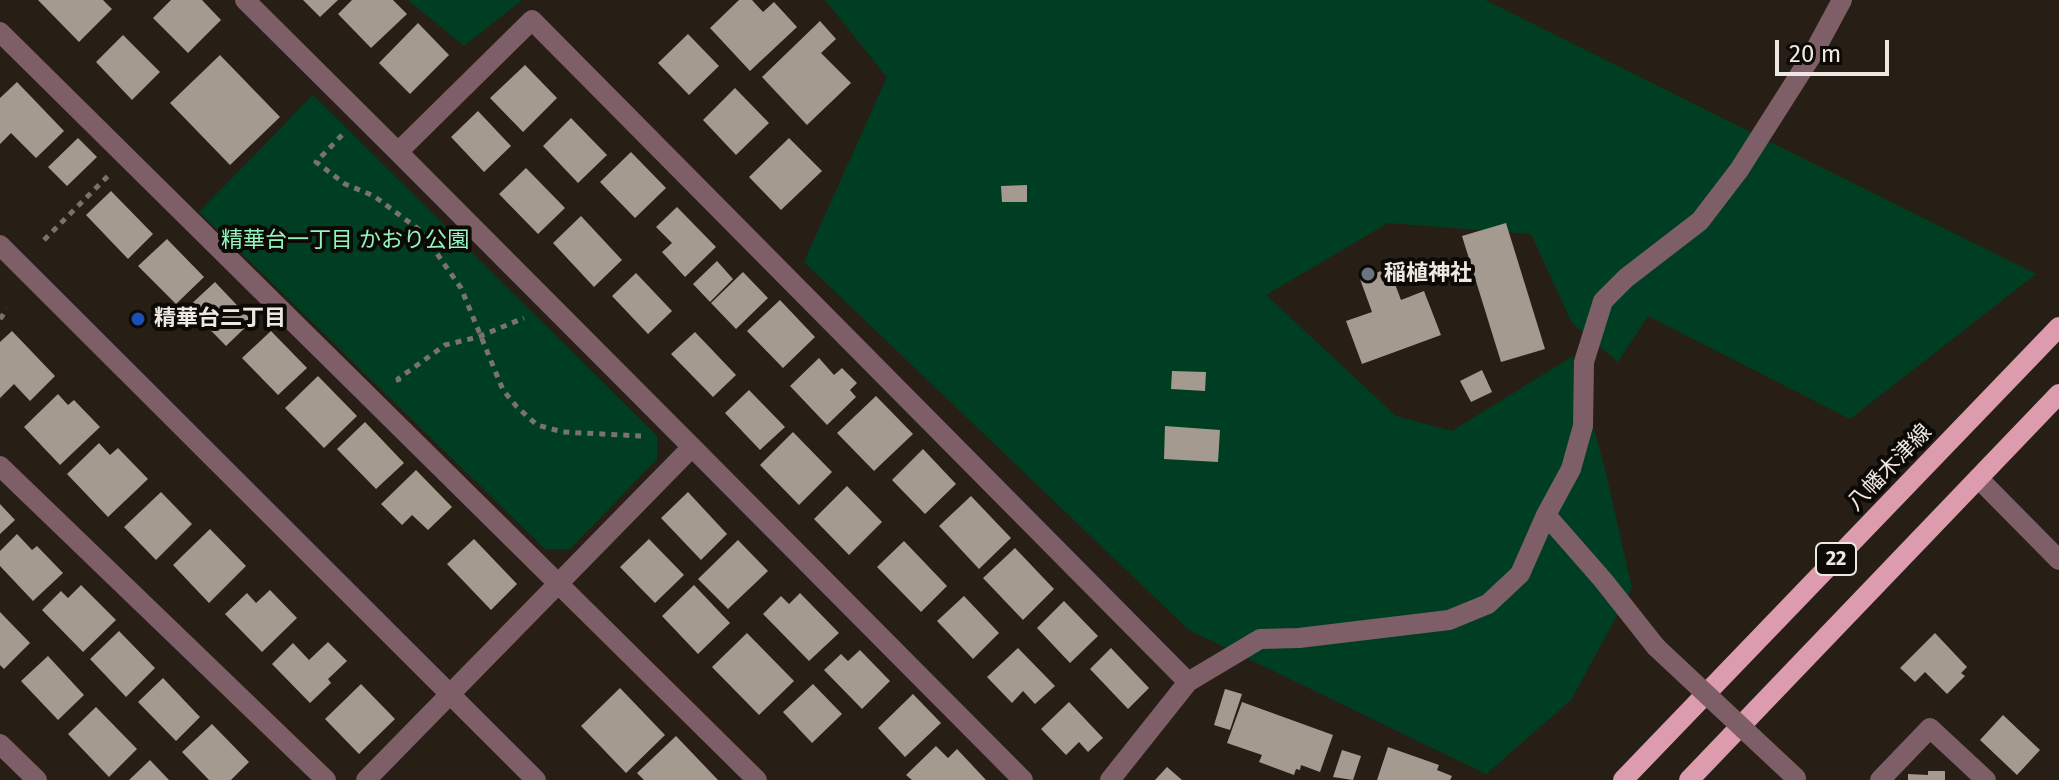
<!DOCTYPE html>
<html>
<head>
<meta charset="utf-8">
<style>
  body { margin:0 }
  #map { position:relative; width:2059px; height:780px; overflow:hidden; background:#271f16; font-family:"Fira Sans",sans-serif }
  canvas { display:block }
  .scale { position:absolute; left:1775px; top:40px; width:114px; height:36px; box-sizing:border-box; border:4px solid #ede8e2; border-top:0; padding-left:10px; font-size:24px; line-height:28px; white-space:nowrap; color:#ede8e2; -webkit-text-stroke:6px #0d0a06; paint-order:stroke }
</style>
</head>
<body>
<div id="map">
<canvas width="2059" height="780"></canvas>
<div class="scale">20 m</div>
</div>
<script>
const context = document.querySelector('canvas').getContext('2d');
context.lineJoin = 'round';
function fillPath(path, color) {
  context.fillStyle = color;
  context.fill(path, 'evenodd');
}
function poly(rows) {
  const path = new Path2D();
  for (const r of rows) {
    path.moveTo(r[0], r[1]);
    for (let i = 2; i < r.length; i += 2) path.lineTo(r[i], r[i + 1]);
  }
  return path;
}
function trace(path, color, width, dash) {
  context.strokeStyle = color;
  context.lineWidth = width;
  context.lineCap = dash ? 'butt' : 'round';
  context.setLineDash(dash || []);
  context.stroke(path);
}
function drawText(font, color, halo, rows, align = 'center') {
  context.font = font + ' "Fira Sans","Noto Sans JP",sans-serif';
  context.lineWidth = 8;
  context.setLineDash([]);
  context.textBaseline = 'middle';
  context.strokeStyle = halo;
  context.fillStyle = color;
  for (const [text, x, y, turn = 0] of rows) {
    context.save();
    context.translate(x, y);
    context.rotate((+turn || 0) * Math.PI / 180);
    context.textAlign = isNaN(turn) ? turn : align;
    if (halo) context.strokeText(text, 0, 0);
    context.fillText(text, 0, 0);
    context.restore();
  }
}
fillPath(poly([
  [408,0,522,0,464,46],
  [825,0,1485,0,2036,274,1850,419,1648,316,1618,362,1572,323,1531,234,1388,223,1266,295,1396,416,1452,431,1573,356,1604,465,1632,588,1571,700,1486,774,1189,630,804,262,887,77],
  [313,95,657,436,657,459,570,549,545,549,199,212]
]), '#003e23');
fillPath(poly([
  [38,0,103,0,112,9,79,42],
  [171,0,202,0,221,20,188,53,153,18],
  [303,0,338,0,320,17],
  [352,0,393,0,407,14,371,48,338,14],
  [739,0,752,0,763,12,774,2,797,27,750,71,710,28],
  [820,21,836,39,821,53,851,83,807,125,762,77],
  [418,23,449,55,410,94,379,63],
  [688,34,719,66,689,95,658,63],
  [123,35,160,72,132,100,96,62],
  [220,55,280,117,230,165,170,103],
  [525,65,557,98,523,132,490,98],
  [17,82,64,131,36,158,11,133,0,144,0,98],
  [735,88,769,123,736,155,703,120],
  [478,111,511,146,484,172,451,137],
  [571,118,607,155,578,183,543,146],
  [78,138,97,157,67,186,48,167],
  [789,138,822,171,781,210,749,177],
  [631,152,666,188,635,218,600,182],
  [526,168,565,208,538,234,499,194],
  [1027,185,1027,202,1002,202,1001,186],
  [111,191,153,234,128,259,86,215],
  [677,207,716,247,685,277,662,252,672,243,656,227],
  [581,216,622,260,594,287,553,243],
  [1506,223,1545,349,1501,362,1462,236],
  [167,239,204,277,176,304,138,266],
  [717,261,733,279,710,302,693,284],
  [1389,268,1401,300,1424,291,1441,335,1362,364,1346,321,1372,312,1360,279],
  [743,272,768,298,736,329,711,303],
  [636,273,672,311,648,334,612,296],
  [215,282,252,321,226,346,188,307],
  [780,300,815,337,783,368,747,331],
  [12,331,55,376,30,401,14,384,0,398,0,342],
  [271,331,307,368,278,395,242,358],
  [695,332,736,375,713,397,671,354],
  [819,358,834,375,842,368,857,383,850,390,856,397,827,425,790,386],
  [1482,370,1492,392,1471,402,1460,381],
  [1172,371,1206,372,1205,391,1171,389],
  [318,376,357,416,324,448,285,408],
  [749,390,785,427,760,450,725,413],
  [58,394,68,405,74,400,100,427,60,465,24,427],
  [876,396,913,434,874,471,837,433],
  [365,422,404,463,376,489,337,449],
  [1165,426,1220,430,1218,462,1164,459],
  [793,432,832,472,799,505,760,465],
  [99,443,110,455,118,448,148,479,108,517,67,474],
  [923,449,956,484,925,514,892,480],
  [416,470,452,507,428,530,412,515,402,525,381,504],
  [847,486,882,522,849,555,814,519],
  [161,492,192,524,156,560,124,527],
  [688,492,727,534,701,560,661,518],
  [971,496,1011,538,979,569,939,526],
  [0,504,15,520,0,534],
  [210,529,246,566,209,603,173,565],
  [17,534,32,550,37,546,63,573,33,601,0,566,0,551],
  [474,539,517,584,491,610,447,564],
  [649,539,684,575,655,603,620,567],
  [738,540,768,571,728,609,698,579],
  [904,541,947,586,921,612,877,567],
  [1015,548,1054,589,1023,620,983,578],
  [81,585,116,620,83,652,42,610,61,591,68,598],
  [694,585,730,623,698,654,662,616],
  [270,590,297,618,262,652,225,614,247,593,256,603],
  [800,593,839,633,809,661,763,614,781,596,789,604],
  [964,596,999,633,973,659,937,621],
  [1064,601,1098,636,1070,663,1037,628],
  [0,612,30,643,4,669,0,665],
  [119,631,155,668,126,697,90,659],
  [747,633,794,681,759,715,712,667],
  [1935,633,1967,667,1961,673,1965,676,1947,694,1925,672,1915,682,1900,668],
  [328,642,347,661,328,679,331,683,310,703,272,664,293,643,309,660],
  [1018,648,1055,686,1035,704,1023,691,1012,703,987,677],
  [1111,648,1149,688,1128,709,1090,669],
  [860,650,890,681,862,709,824,670,841,654,848,661],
  [48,656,84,695,58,720,21,681],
  [163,678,200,717,176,741,138,702],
  [361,684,395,719,359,754,325,719],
  [813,684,842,714,812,743,783,712],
  [620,688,665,735,626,773,581,726],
  [1225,689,1242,694,1230,730,1214,725],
  [913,694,941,723,905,757,878,728],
  [1069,702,1103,738,1088,752,1079,742,1066,755,1041,729],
  [1242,702,1333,735,1320,772,1301,765,1300,770,1296,769,1294,775,1259,762,1262,755,1227,743],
  [96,707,137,749,109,777,68,734],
  [2003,715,2040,750,2017,775,1980,740],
  [212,724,249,762,231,780,209,780,182,752],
  [676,736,718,780,644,780,637,773],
  [936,746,948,758,957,749,986,780,912,780,906,775],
  [1388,747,1439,765,1437,770,1452,776,1450,780,1377,780],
  [1342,750,1361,756,1353,780,1333,777],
  [150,760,169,780,129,780],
  [1167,767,1182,780,1155,780],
  [1928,771,1945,771,1945,780,1908,780,1908,774,1928,775]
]), '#a59a8f');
trace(poly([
  [342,135,316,162,345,184,374,196,421,231,461,288,503,390,517,407,537,425,563,432,641,436],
  [44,240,108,176],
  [0,319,7,309],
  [399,382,398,379,445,345,478,337,524,318]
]), '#79736b', 5, [6, 6]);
trace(poly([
  [245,0,398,152],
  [0,32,757,780],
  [0,245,536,780],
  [692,447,1023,780],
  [0,466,326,780],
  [1978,478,2059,560],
  [1546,515,1571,469,1583,426,1584,362,1603,301,1626,278,1700,221,1739,170,1814,52,1842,0],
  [1188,682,1260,639,1299,638,1449,620,1488,604,1520,574,1546,515,1603,580,1656,647],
  [0,744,37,780],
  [366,780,692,447,398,152,532,20,1188,682,1110,780],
  [1880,780,1930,728,1986,780]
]), '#7e5e67', 20);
trace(poly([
  [1623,780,2059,327],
  [1689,780,2059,394]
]), '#dc9cad', 20);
trace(poly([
  [1656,647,1796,778]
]), '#7e5e67', 20);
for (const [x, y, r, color] of [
  [1368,274,8,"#6b7280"],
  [138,319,8,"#1a4fb4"]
]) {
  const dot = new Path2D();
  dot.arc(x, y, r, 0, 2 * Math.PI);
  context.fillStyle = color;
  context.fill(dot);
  trace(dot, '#0d0a06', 3);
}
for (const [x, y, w] of [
  [1836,559,40]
]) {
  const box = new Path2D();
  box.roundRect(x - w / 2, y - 16, w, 32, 6);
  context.fillStyle = '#0d0a06';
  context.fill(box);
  trace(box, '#ede8e2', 2);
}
drawText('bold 20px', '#ede8e2', null, [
  ["22",1836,559]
]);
drawText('22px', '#91f5bd', '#0d0a06', [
  ["精華台一丁目 かおり公園",345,241]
]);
drawText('bold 22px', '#ede8e2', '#0d0a06', [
  ["稲植神社",1384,274],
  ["精華台二丁目",154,319]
], 'left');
drawText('22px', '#ede8e2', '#0d0a06', [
  ["八幡木津線",1890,468,-46]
]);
</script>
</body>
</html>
